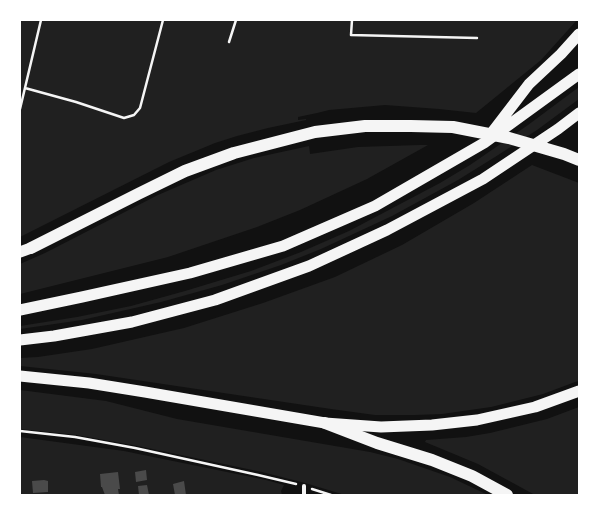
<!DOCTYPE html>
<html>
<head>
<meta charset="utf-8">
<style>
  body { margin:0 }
  #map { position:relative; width:599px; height:515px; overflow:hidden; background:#111; font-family:Ubuntu,sans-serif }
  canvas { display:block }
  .frame { position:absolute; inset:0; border:21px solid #fff; pointer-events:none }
</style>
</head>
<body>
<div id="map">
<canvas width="599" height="515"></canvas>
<div class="frame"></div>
</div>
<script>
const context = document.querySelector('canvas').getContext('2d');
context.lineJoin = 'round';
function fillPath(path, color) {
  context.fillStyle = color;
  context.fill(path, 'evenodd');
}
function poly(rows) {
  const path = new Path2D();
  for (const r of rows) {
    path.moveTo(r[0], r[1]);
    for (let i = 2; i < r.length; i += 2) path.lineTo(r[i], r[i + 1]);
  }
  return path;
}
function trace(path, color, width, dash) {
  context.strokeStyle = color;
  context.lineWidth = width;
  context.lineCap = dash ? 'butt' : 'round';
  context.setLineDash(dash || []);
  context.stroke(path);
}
fillPath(poly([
  [20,20,577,20,541,60,476,113,439,109,385,105,329,110,317,113,298,117,298,120,306,119,306,120,268,128,237,136,215,143,169,162,20,237],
  [579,87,579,99,537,130,495,157,458,180,392,216,321,249,281,265,222,285,161,302,82,320,20,329,20,326,77,317,131,306,185,291,251,271,301,252,349,231,440,183,470,165,528,125],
  [420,145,428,145,367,179,300,210,257,227,168,257,20,294,20,264,45,253,158,195,216,170,254,158,309,146,310,154,358,147],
  [532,165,579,183,579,381,575,382,543,394,491,407,442,414,415,415,375,415,331,409,96,374,20,366,20,358,38,357,92,349,184,328,263,303,335,277,402,245,474,203],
  [20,390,106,401,177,419,370,452,398,459,450,477,488,495,345,495,305,483,262,472,138,446,77,435,20,429],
  [579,407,579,495,535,495,478,464,425,442,426,440,466,437,490,433,547,419],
  [20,437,124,451,266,480,284,485,281,491,282,495,20,495]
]), '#202020');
fillPath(poly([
  [146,470,147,480,136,482,135,472],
  [118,472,120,489,118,489,119,495,105,495,102,487,101,487,100,474],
  [44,480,48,481,48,492,33,493,32,481],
  [184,481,186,495,175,495,173,484],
  [147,485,149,495,139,495,138,486]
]), '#4a4a4a');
trace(poly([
  [352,20,351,35,477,38],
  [229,42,236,20],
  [25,88,76,102,124,118,134,115,140,108,163,20],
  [20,109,41,20],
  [20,431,75,437,135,448,258,475,296,484],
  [312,489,331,495]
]), '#f5f5f5', 2.5);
trace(poly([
  [304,486,304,495]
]), '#f5f5f5', 4);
trace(poly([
  [493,131,529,84,561,54,579,34],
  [20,252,31,248],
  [20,310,82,297,190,273,283,246,375,206,484,143,579,74],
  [20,340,54,336,132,322,215,300,309,266,387,230,483,179,558,129,579,113],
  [20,376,89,383,145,392,325,423,381,427,432,425,477,420,535,407,579,391]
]), '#f5f5f5', 11);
trace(poly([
  [31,248,138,194,185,171,234,153,315,132,365,126,411,126,453,127,509,138,564,154,579,160],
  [325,423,377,443,432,460,472,476,507,495]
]), '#f5f5f5', 12);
</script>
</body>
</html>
